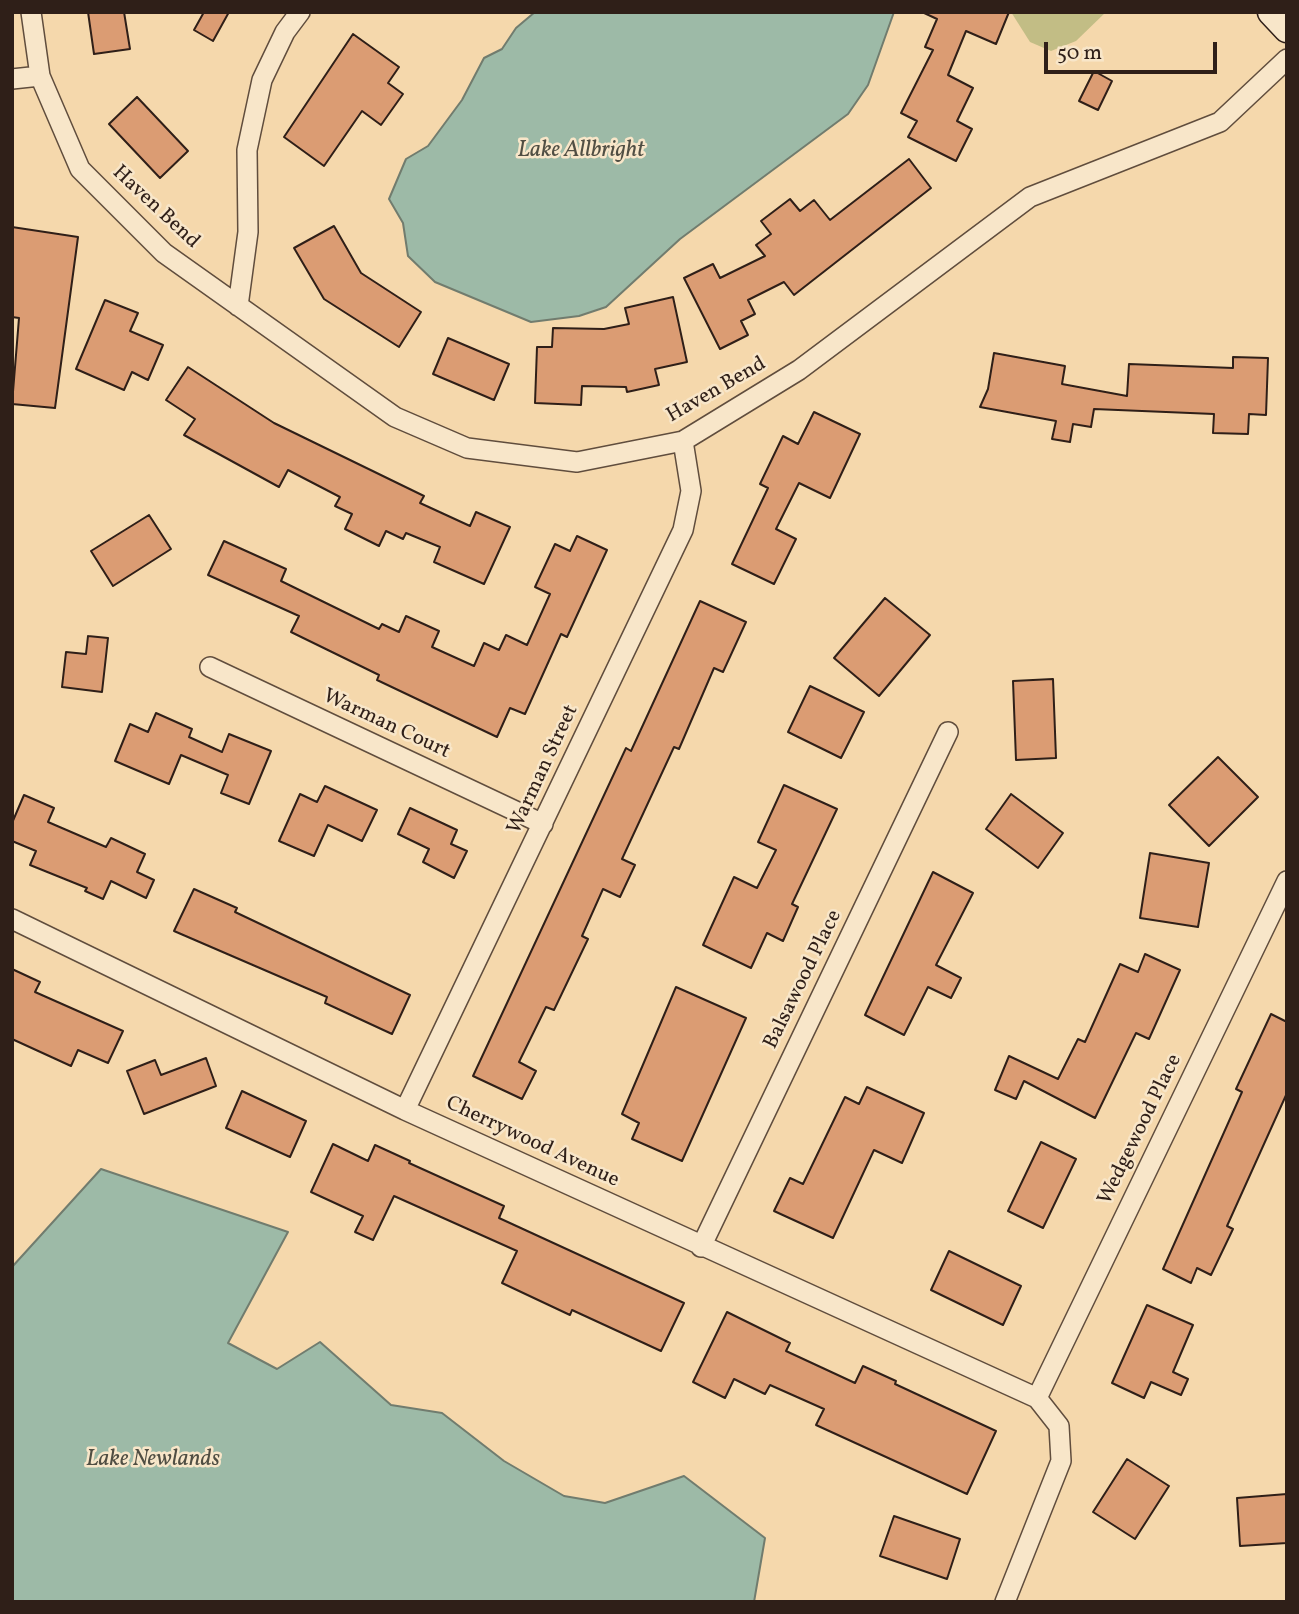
<!DOCTYPE html>
<html>
<head>
<meta charset="utf-8">
<style>
  body { margin:0 }
  #map { position:relative; width:1299px; height:1614px; overflow:hidden; background:#f5d8ac; font-family:Vollkorn,serif }
  canvas { display:block }
  .frame { position:absolute; inset:0; border:14px solid #2f1f18; pointer-events:none }
  .scale { position:absolute; left:1044px; top:42px; width:173px; height:32px; box-sizing:border-box; border:4px solid #2f1f18; border-top:0; padding-left:9px; font-size:21px; line-height:24px; white-space:nowrap; color:#2f1f18; -webkit-text-stroke:5px #f8e6c9; paint-order:stroke }
</style>
</head>
<body>
<div id="map">
<canvas width="1299" height="1614"></canvas>
<div class="frame"></div>
<div class="scale">50 m</div>
</div>
<script>
const context = document.querySelector('canvas').getContext('2d');
context.lineJoin = 'round';
function fillPath(path, color) {
  context.fillStyle = color;
  context.fill(path, 'evenodd');
}
function poly(rows) {
  const path = new Path2D();
  for (const r of rows) {
    path.moveTo(r[0], r[1]);
    for (let i = 2; i < r.length; i += 2) path.lineTo(r[i], r[i + 1]);
  }
  return path;
}
function trace(path, color, width, dash) {
  context.strokeStyle = color;
  context.lineWidth = width;
  context.lineCap = dash ? 'butt' : 'round';
  context.setLineDash(dash || []);
  context.stroke(path);
}
function drawText(font, color, halo, rows, align = 'center') {
  context.font = font + ' Vollkorn,serif';
  context.lineWidth = 5;
  context.setLineDash([]);
  context.textBaseline = 'middle';
  context.strokeStyle = halo;
  context.fillStyle = color;
  for (const [text, x, y, turn = 0] of rows) {
    context.save();
    context.translate(x, y);
    context.rotate((+turn || 0) * Math.PI / 180);
    context.textAlign = isNaN(turn) ? turn : align;
    if (halo) context.strokeText(text, 0, 0);
    context.fillText(text, 0, 0);
    context.restore();
  }
}
fillPath(poly([
  [1011,12,1106,12,1076,41,1051,51,1030,42]
]), '#c2bd85');
const water = poly([
  [535,12,894,12,868,85,848,114,680,239,606,307,579,316,531,322,435,282,408,256,403,223,389,199,406,159,428,146,462,100,484,58,502,49,516,28,535,12],
  [101,1169,288,1232,228,1343,277,1369,320,1342,391,1405,442,1413,504,1461,564,1496,605,1503,684,1476,765,1538,754,1602,12,1602,12,1267,101,1169]
]);
fillPath(water, '#9dbaa7');
trace(water, '#717c6e', 2);
const building = poly([
  [88,12,124,12,130,49,94,54,88,12],
  [204,12,229,12,213,41,194,30,204,12],
  [922,12,1009,12,996,44,966,31,948,75,973,88,957,121,972,129,956,161,908,137,917,121,901,113,933,50,925,47,937,19,922,12],
  [353,34,399,67,388,83,403,94,381,125,362,111,324,166,284,137,353,34],
  [1094,71,1112,81,1098,110,1079,101,1094,71],
  [137,97,188,151,160,178,109,124,137,97],
  [909,159,931,188,794,295,784,282,748,300,755,314,741,321,748,335,720,349,684,278,713,264,720,278,765,256,756,245,771,234,761,221,790,199,800,211,814,200,830,220,909,159],
  [334,226,361,273,421,312,399,347,324,299,294,248,334,226],
  [12,227,78,237,55,408,12,404,19,318,12,317,12,227],
  [673,297,687,362,655,369,659,385,627,392,626,387,582,386,581,405,535,403,537,347,552,347,553,328,604,329,629,324,625,308,673,297],
  [105,300,138,313,130,331,163,345,148,380,132,372,124,390,76,369,105,300],
  [448,338,509,364,494,400,433,374,448,338],
  [994,353,1065,366,1062,384,1127,396,1129,364,1233,368,1233,357,1268,358,1266,415,1249,414,1248,434,1213,433,1214,414,1094,409,1091,427,1073,424,1070,442,1052,439,1056,421,980,407,988,389,994,353],
  [188,367,274,423,424,496,420,503,470,526,476,512,510,527,484,584,434,562,440,547,406,533,403,539,386,531,379,546,345,529,352,514,335,506,340,497,288,470,279,487,184,435,195,419,166,400,188,367],
  [814,412,860,434,830,498,799,483,776,529,796,539,774,584,732,564,768,488,760,484,783,436,798,444,814,412],
  [149,515,171,549,113,586,91,551,149,515],
  [577,536,607,550,567,637,561,634,525,714,510,708,497,737,377,680,379,675,291,632,299,616,208,575,224,541,286,569,281,581,379,629,382,624,399,632,406,616,439,631,432,647,474,666,484,643,499,650,506,635,527,645,550,594,535,587,555,544,570,551,577,536],
  [885,598,930,635,879,696,834,658,885,598],
  [700,601,746,622,723,672,714,668,679,749,674,747,622,859,635,865,620,897,603,889,582,936,588,939,554,1010,546,1007,519,1062,536,1071,522,1099,473,1076,626,748,631,751,700,601],
  [88,636,108,638,102,692,62,687,66,652,86,654,88,636],
  [1053,679,1056,758,1016,760,1013,681,1053,679],
  [810,686,864,712,841,758,788,732,810,686],
  [156,713,192,729,189,737,222,752,229,734,271,751,249,804,221,793,228,775,181,755,169,784,115,761,130,724,148,732,156,713],
  [1218,757,1258,797,1209,846,1169,805,1218,757],
  [784,785,837,809,792,904,798,907,783,941,767,933,751,968,703,945,734,877,757,888,776,850,758,842,784,785],
  [325,786,377,810,362,841,328,825,314,856,279,841,300,794,317,802,325,786],
  [1011,794,1063,833,1038,868,986,829,1011,794],
  [24,795,54,808,48,822,106,847,111,838,145,854,137,872,154,880,146,898,111,881,103,899,85,891,87,888,30,865,36,851,12,841,12,823,24,795],
  [410,808,457,830,451,844,467,851,454,878,423,862,429,849,398,834,410,808],
  [1150,853,1209,863,1198,927,1140,918,1150,853],
  [933,872,973,893,936,965,961,978,951,998,928,987,904,1035,865,1015,933,872],
  [194,889,237,908,235,912,410,995,392,1034,325,1003,327,997,174,931,194,889],
  [1145,954,1180,970,1149,1039,1136,1033,1095,1118,1024,1081,1016,1099,995,1090,1009,1056,1058,1079,1078,1039,1085,1042,1120,964,1138,972,1145,954],
  [12,969,40,982,35,992,123,1031,108,1063,78,1050,71,1066,12,1039,12,969],
  [676,987,746,1018,682,1161,632,1139,639,1123,622,1114,676,987],
  [1271,1014,1287,1022,1287,1093,1227,1226,1233,1229,1211,1275,1197,1268,1191,1283,1163,1269,1242,1092,1236,1089,1271,1014],
  [206,1058,216,1086,144,1114,127,1071,155,1060,161,1075,206,1058],
  [867,1087,924,1113,902,1163,874,1150,833,1238,774,1211,790,1178,803,1184,845,1097,859,1104,867,1087],
  [242,1091,306,1121,290,1157,226,1128,242,1091],
  [1041,1142,1076,1159,1043,1228,1008,1211,1041,1142],
  [333,1144,368,1161,375,1145,410,1161,409,1163,504,1206,499,1218,684,1303,661,1351,572,1310,570,1315,502,1283,517,1251,394,1196,373,1240,355,1232,363,1216,311,1192,333,1144],
  [949,1251,1021,1286,1003,1325,931,1290,949,1251],
  [1147,1305,1193,1325,1173,1372,1188,1379,1181,1395,1151,1382,1144,1398,1112,1383,1147,1305],
  [727,1312,790,1343,786,1351,855,1383,863,1366,896,1381,895,1384,996,1431,967,1494,816,1425,824,1409,770,1385,765,1394,734,1379,725,1398,693,1382,727,1312],
  [1127,1459,1169,1486,1135,1539,1093,1512,1127,1459],
  [1287,1494,1287,1543,1240,1546,1237,1498,1287,1494],
  [894,1516,960,1539,947,1579,880,1556,894,1516]
]);
fillPath(building, '#db9c73');
trace(building, '#2f1f18', 2);
const street = poly([
  [31,12,40,76,80,169,164,253,395,417,467,448,577,462,683,441,799,370,1030,197,1220,122,1287,59],
  [12,79,40,76],
  [238,306,248,232,247,150,262,80,285,32,300,12],
  [210,667,543,824],
  [12,919,405,1110,1037,1398,1059,1426,1061,1461,1005,1602],
  [405,1110,683,530,691,491,683,441],
  [701,1247,948,732],
  [1037,1398,1287,881]
]);
const secondary = poly([
  [1271,12,1287,29]
]);
trace(street, '#604d3d', 22);
trace(secondary, '#2f1f18', 29);
trace(street, '#f8e6c9', 19);
trace(secondary, '#f8e6c9', 26);
drawText('21px', '#2f1f18', '#f8e6c9', [
  ["Haven Bend",155,208,43],
  ["Haven Bend",717,391,-30],
  ["Warman Court",386,725,25],
  ["Warman Street",544,770,-65],
  ["Balsawood Place",804,980,-64],
  ["Wedgewood Place",1141,1130,-64],
  ["Cherrywood Avenue",532,1143,25]
]);
drawText('italic 23px', '#504e43', '#f8e6c9', [
  ["Lake Allbright",581,152],
  ["Lake Newlands",153,1461]
]);
</script>
</body>
</html>
